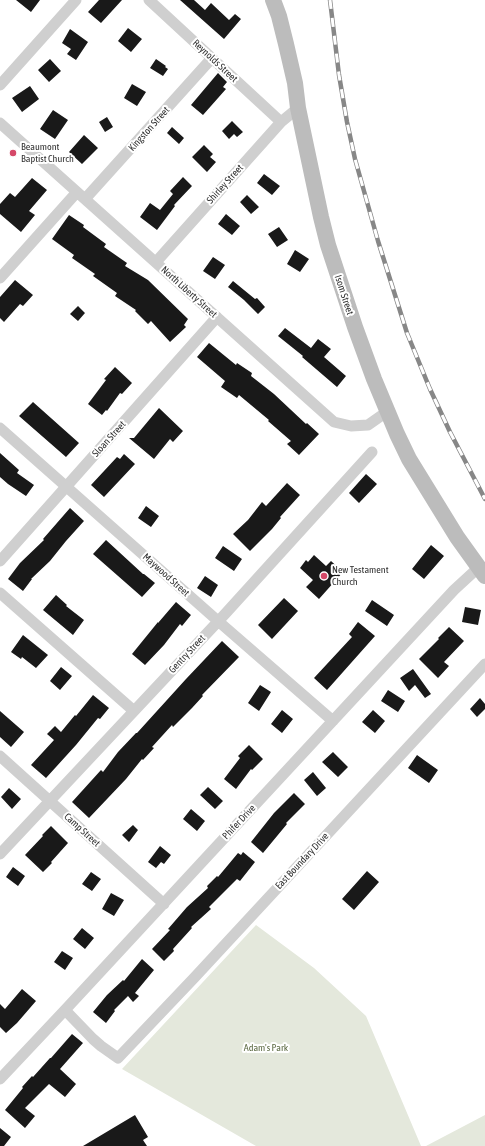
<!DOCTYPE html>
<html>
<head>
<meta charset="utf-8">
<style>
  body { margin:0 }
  canvas { display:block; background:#fff }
</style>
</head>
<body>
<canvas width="485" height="1146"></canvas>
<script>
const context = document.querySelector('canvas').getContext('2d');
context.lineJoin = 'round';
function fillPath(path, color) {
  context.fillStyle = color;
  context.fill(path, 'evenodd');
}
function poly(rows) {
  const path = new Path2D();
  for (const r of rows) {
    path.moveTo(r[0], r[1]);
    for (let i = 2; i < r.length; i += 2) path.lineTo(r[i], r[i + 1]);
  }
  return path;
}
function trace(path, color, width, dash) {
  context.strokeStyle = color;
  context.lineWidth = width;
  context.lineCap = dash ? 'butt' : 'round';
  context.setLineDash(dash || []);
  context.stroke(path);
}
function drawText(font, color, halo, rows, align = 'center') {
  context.font = font + ' "Asap Condensed",sans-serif';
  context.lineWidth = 4;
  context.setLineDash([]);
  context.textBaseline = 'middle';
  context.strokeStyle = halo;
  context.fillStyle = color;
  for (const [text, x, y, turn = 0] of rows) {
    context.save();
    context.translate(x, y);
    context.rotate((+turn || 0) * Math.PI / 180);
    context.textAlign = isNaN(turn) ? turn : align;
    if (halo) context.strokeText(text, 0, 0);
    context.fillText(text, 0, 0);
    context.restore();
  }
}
fillPath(poly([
  [256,925,314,968,366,1016,421,1146,256,1146,122,1069],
  [485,1115,485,1146,426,1146]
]), '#e4e8dc');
fillPath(poly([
  [16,0,40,0,31,12],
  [99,0,122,0,101,23,88,12],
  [180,0,194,0,205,10,211,3,229,20,235,14,241,19,224,39],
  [128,28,142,39,131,52,118,41],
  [70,29,88,42,76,60,67,54,71,49,62,43],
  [50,59,61,71,49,82,38,70],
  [156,59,166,66,165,67,168,69,163,76,150,68],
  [218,73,227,82,223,87,226,89,203,115,191,105],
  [132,84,146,92,137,106,124,98],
  [30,86,39,99,22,112,12,98],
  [53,110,68,120,55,139,40,129],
  [107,117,113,127,105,132,99,122],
  [232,121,243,132,237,137,234,134,229,139,222,131],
  [172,127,184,138,179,144,167,133],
  [84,135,98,148,82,164,69,152],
  [204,145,213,154,210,157,216,162,207,172,192,157],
  [264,174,280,186,272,195,257,183],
  [183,177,192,186,174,205,175,206,157,230,140,217,150,203,160,210,173,194,170,191],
  [32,178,47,190,29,211,35,215,21,232,0,214,0,204,10,193,15,197],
  [247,195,259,207,251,214,240,202],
  [226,214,240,226,232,235,218,224],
  [69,215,84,225,83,227,106,244,104,247,127,263,125,266,148,280,188,319,184,325,186,327,170,342,151,321,148,324,135,311,136,310,115,296,117,293,93,276,95,274,72,258,74,255,52,239],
  [279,227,288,240,277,247,268,234],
  [295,250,309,259,300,272,287,264],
  [213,257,225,265,215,279,203,271],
  [15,280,33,295,23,306,20,304,4,322,0,318,0,297],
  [233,281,255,299,257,298,265,307,258,314,244,300,228,287],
  [78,306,85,313,78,321,70,314],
  [285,328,311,348,318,339,331,349,324,357,346,376,337,387,302,357,303,356,278,336],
  [209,343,236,365,237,363,252,373,251,376,274,394,306,424,307,423,319,434,299,455,287,444,291,441,268,421,269,420,239,395,237,398,221,387,225,381,197,357],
  [115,367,132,383,122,394,120,393,107,411,106,410,102,415,88,404,106,380,104,379],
  [33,402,79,443,66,457,19,416],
  [159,408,183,431,173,442,170,439,154,459,129,438,134,438],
  [0,453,19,470,17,473,34,485,26,496,8,484,0,477],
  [124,454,135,464,104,497,91,485,117,457,120,459],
  [366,474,377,484,359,503,349,493],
  [287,483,300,495,280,517,281,518,272,529,250,551,233,534,248,520,262,502,266,506],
  [146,506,159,516,151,527,138,518],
  [70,508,84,521,66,541,50,561,31,579,32,579,23,591,8,579,20,563,44,540,43,539],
  [106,540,143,574,144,574,155,583,142,597,93,554],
  [431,545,444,556,424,579,412,569],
  [223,546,242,559,234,571,215,558],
  [314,555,326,566,331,561,343,572,319,599,306,587,313,580,300,568,306,560,308,562],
  [205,576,218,585,211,597,197,588],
  [56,595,67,605,66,606,84,620,73,635,43,610],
  [284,598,298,611,272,639,258,625],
  [372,600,394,615,387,626,365,611],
  [176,602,191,615,182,626,180,624,164,645,145,665,132,654,158,622,158,623],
  [465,607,481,610,478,625,462,622],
  [358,622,375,636,327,690,314,678,352,637,349,634],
  [449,627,464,641,444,662,449,666,438,678,419,659,439,639,438,638],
  [23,635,48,655,36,668,22,657,21,659,11,652],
  [222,641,239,657,202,695,203,696,192,708,173,727,172,725,152,747,154,748,143,760,142,759,126,779,89,818,72,802,101,770,103,772,118,752,136,733,137,733,186,679],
  [61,667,72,676,60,690,50,681],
  [413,669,431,694,425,698,415,685,409,691,400,678],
  [260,685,271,692,259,711,248,703],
  [388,690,405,701,398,712,381,701],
  [93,695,109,708,100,719,98,718,76,745,46,778,31,765,54,740,47,734,55,726,61,732,75,715,76,716],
  [480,698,485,704,485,709,477,717,470,709],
  [282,710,293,719,282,733,271,724],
  [373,710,385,721,375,733,362,722],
  [0,711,24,732,11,747,0,737],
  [249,745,263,759,252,770,251,769,236,789,224,779,240,758,238,756],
  [333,752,348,767,338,777,322,762],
  [417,755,438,770,429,783,408,768],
  [313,772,326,788,317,796,304,780],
  [208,787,223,801,215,809,200,795],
  [9,788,21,799,12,809,1,797],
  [294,793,305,804,286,823,287,824,263,853,251,842,274,813],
  [191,809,205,821,197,831,183,819],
  [133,825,138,830,129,842,122,835],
  [51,826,68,843,51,862,52,863,43,872,25,855,43,836,42,835],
  [160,846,171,855,164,864,161,862,156,868,148,862],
  [243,852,255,862,240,881,237,879,209,907,211,909,191,927,192,928,173,949,174,951,164,961,152,949,170,930,168,929,187,907,208,888,207,886,217,876,218,877,238,853,241,855],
  [13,867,25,876,18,886,6,877],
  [367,871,379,882,354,910,342,899],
  [91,872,101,879,92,891,82,884],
  [111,893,124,900,114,916,102,909],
  [82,928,94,938,85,949,73,939],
  [62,951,73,958,65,970,54,962],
  [142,959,154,970,135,993,139,996,133,1002,128,996,114,1010,115,1011,106,1023,93,1012,107,995,123,980,124,981],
  [22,989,36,1001,17,1023,6,1033,0,1027,0,1004,5,1009],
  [72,1034,83,1043,60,1069,76,1084,65,1097,49,1084,25,1108,35,1116,25,1128,5,1110,23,1088,22,1087,32,1076,33,1077,50,1058,51,1058],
  [135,1115,148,1137,143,1140,147,1146,83,1146],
  [0,1128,11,1137,4,1146,0,1146]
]), '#191919');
trace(poly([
  [149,0,281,122],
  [0,85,76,0],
  [0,123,334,422,351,426,368,425,388,411],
  [85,199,212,58],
  [156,262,281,122,298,108],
  [0,278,77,192],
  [0,428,218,621,333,721],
  [0,561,217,317],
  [0,593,134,711],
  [0,756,164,904],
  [0,854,225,614,372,452],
  [65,1010,93,1039,101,1046,118,1058,194,978,485,664],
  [0,1079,65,1010,454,590,479,567]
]), '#cfcfcf', 11);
trace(poly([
  [273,0,279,16,286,44,295,83,298,108,321,217,328,245,355,327,374,379,397,434,409,459,457,537,485,576]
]), '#bcbcbc', 16);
const rail = poly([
  [330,0,339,75,347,122,355,159,378,241,407,333,430,389,450,432,485,499]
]);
trace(rail, '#878787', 4.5);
trace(rail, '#fff', 3, [9]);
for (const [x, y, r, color] of [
  [13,153,4,"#d54868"],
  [324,576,4,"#d54868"]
]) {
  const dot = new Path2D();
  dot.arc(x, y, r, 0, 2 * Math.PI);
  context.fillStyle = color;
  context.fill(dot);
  trace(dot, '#fff', 1.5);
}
drawText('10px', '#323232', '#fff', [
  ["Reynolds Street",215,61,43],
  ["Kingston Street",149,129,-48],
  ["Shirley Street",225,184,-48],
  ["North Liberty Street",189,292,42],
  ["Isom Street",344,295,72],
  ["Sloan Street",109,439,-48],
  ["Maywood Street",166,575,42],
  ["Gentry Street",187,654,-47],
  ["Phifer Drive",239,822,-47],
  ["Camp Street",82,830,42],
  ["East Boundary Drive",302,861,-47]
]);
drawText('10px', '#323232', '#fff', [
  ["Beaumont",21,147],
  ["Baptist Church",21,159],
  ["New Testament",332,570],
  ["Church",332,582]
], 'left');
drawText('10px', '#5c6a43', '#fff', [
  ["Adam's Park",266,1048]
]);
</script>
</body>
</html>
